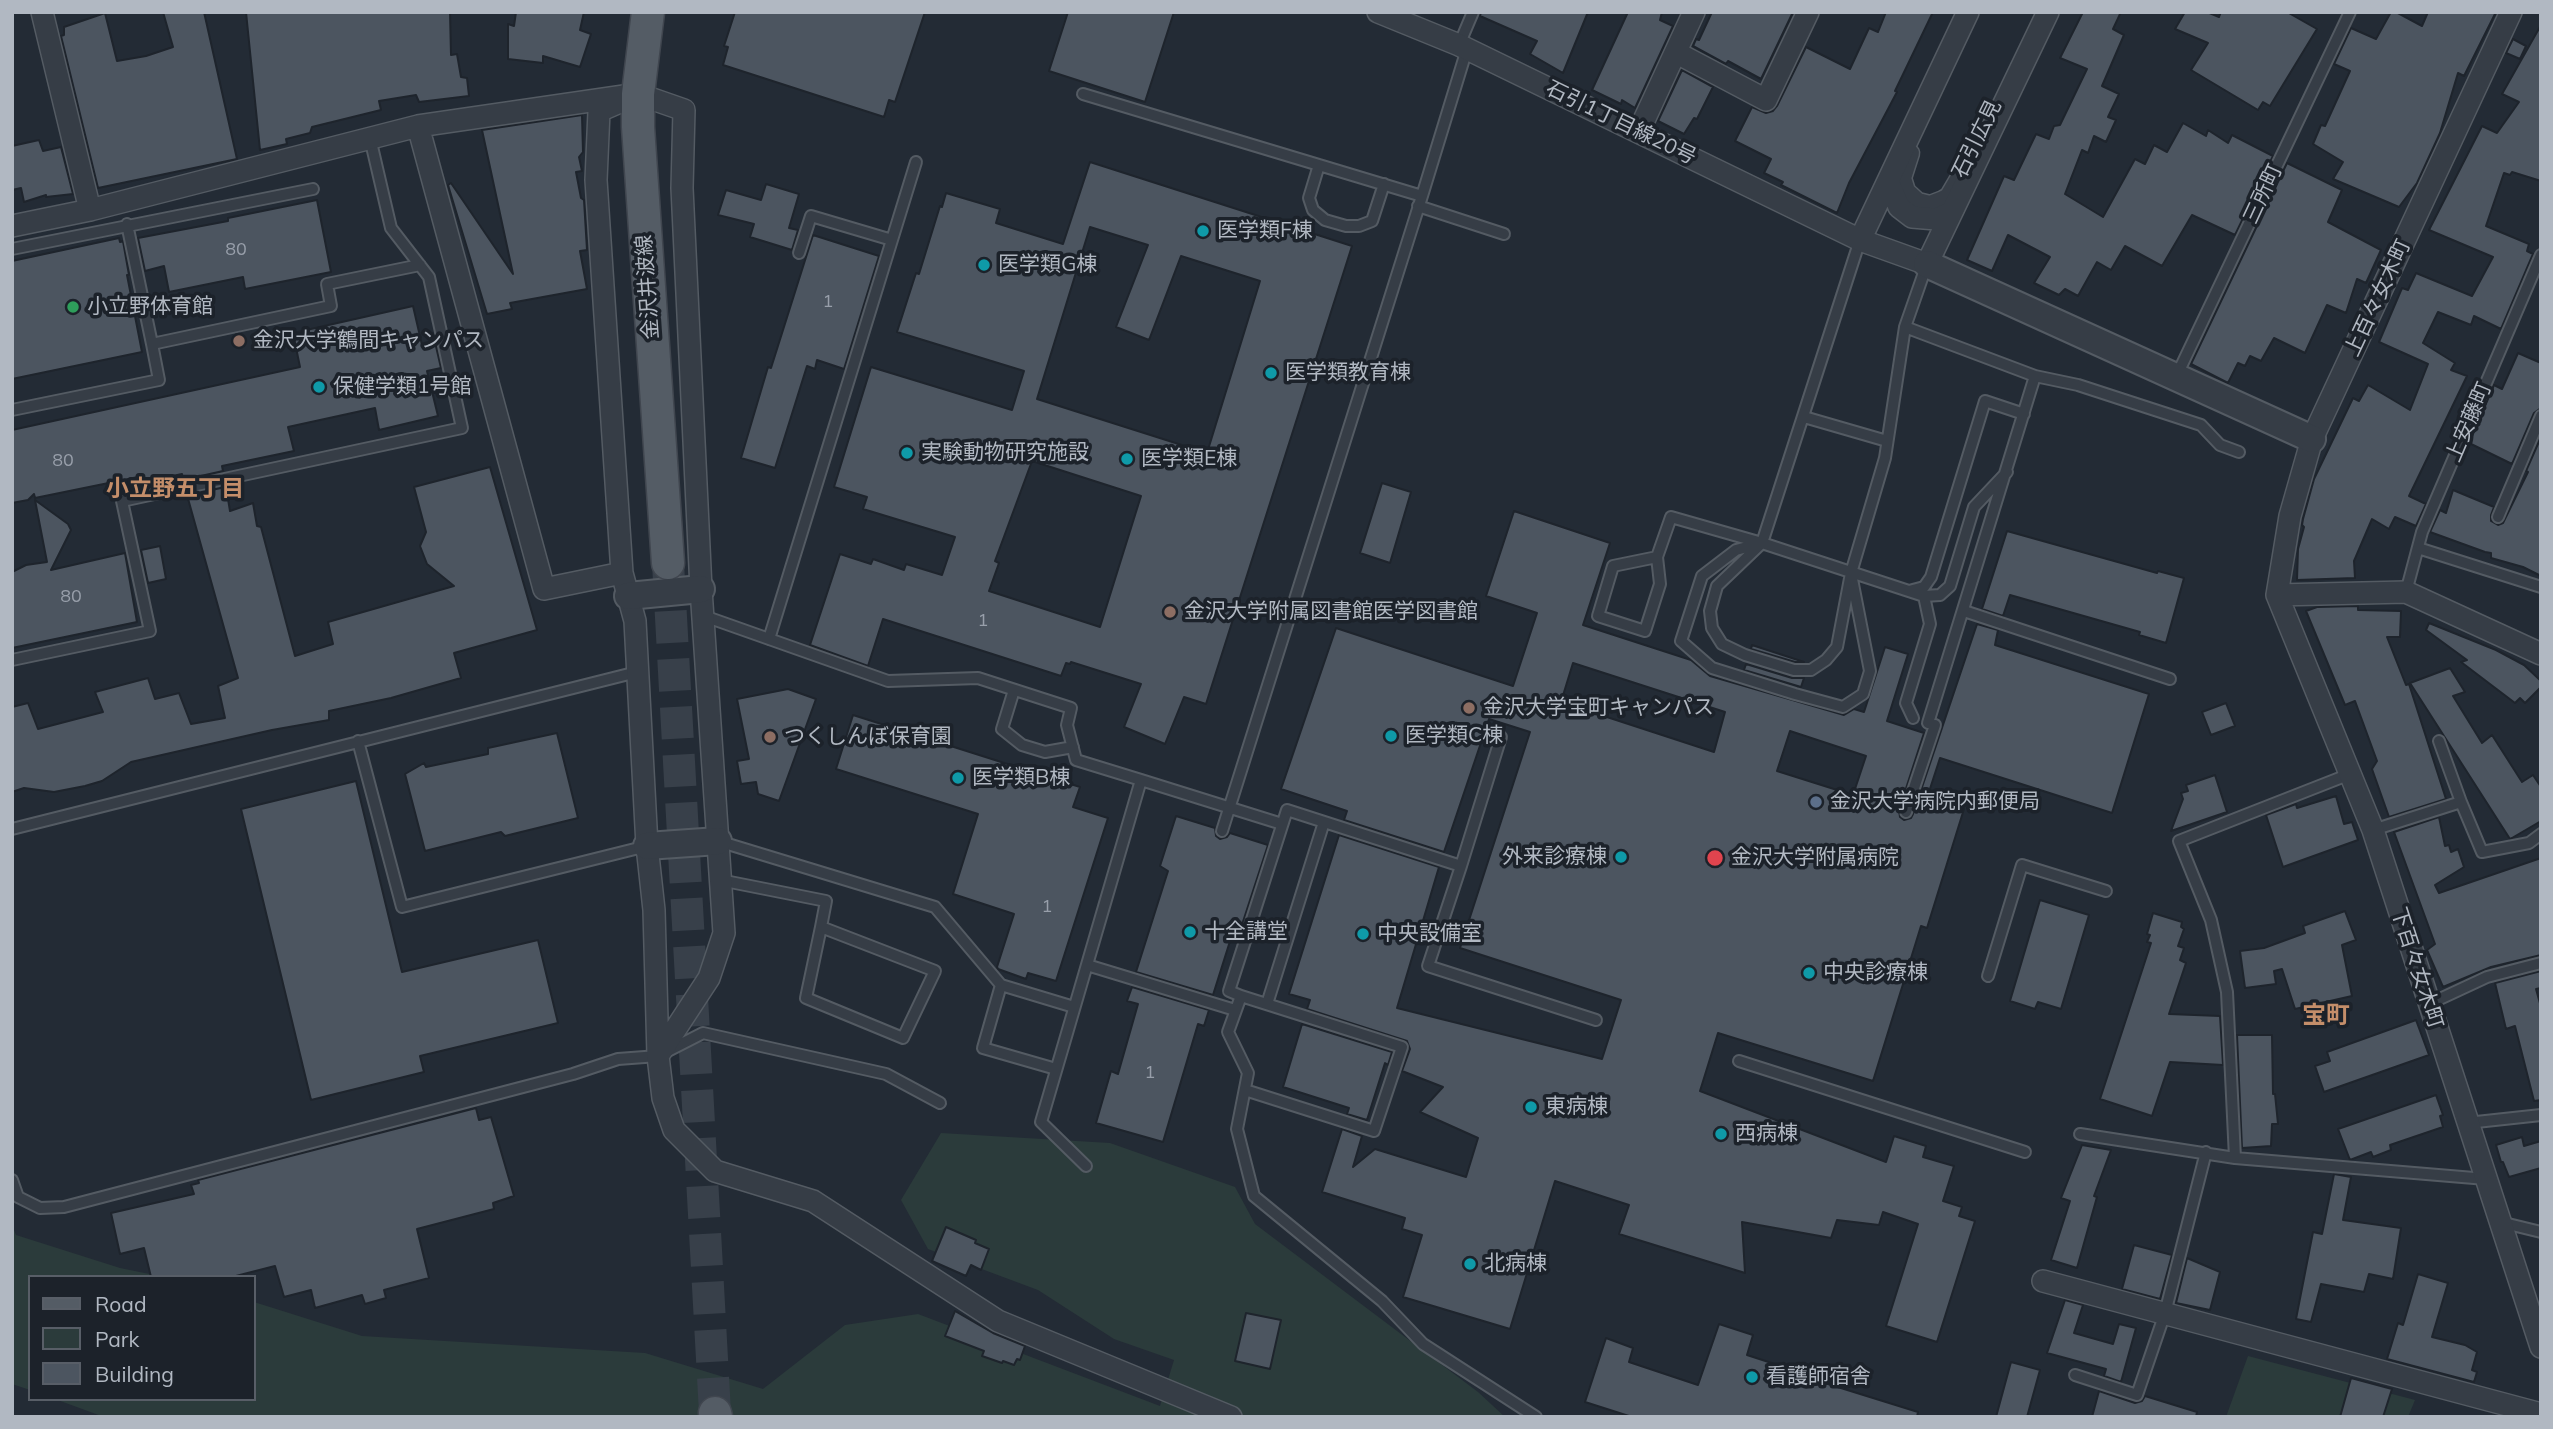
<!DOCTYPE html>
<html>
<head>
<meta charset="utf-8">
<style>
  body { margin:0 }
  #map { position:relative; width:2553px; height:1429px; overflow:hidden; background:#232b35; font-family:Mulish,sans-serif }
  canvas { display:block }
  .frame { position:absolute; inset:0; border:14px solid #b1b8c2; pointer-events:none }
  .legend { position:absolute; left:28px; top:1275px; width:228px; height:126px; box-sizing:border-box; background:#1c222a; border:2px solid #585e67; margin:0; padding:9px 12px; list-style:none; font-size:21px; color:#b1b8c2 }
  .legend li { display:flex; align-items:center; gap:14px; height:35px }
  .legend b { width:35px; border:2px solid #585e67 }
</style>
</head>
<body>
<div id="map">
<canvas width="2553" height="1429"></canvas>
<div class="frame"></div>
<ul class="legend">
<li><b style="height:9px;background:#545c65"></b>Road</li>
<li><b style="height:19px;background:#2b3b3b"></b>Park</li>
<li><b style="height:19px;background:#4c5560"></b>Building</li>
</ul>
</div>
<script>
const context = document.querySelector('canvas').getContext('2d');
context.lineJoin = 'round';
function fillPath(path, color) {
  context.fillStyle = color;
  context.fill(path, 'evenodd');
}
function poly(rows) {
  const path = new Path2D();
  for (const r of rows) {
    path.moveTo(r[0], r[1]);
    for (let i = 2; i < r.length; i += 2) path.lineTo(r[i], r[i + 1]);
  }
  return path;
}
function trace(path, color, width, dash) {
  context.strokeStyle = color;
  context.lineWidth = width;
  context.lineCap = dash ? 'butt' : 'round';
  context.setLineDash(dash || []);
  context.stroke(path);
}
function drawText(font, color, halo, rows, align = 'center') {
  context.font = font + ' Mulish,"Noto Sans JP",sans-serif';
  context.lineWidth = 7;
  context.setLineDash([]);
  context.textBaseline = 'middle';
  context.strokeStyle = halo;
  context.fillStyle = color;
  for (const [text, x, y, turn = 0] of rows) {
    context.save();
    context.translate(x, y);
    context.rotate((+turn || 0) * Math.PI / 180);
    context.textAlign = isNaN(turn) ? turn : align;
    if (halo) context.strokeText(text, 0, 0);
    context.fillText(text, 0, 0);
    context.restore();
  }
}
fillPath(poly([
  [941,1133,1110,1143,1235,1187,1255,1224,1478,1392,1505,1417,104,1417,55,1399,254,1399,254,1302,362,1336,645,1353,763,1389,845,1325,918,1314,1160,1406,1174,1360,1114,1339,1038,1290,928,1249,901,1200],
  [12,1225,16,1235,120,1268,164,1277,30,1277,30,1390,12,1384],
  [2248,1356,2415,1400,2408,1417,2226,1417]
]), '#2b3b3b');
const building = poly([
  [163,12,204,12,237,159,98,188,61,36,64,35,64,27,105,13,117,61,146,56,173,47,163,12],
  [246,12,450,12,451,55,457,54,461,77,467,78,469,96,419,102,416,95,379,101,381,110,312,127,310,133,286,139,287,144,260,150,246,12],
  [516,12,584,12,580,30,591,34,580,67,543,56,543,63,508,59,508,24,514,26,516,12],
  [735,12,925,12,895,102,889,100,884,117,723,65,728,47,724,46,735,12],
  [1068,12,1174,12,1145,102,1049,71,1068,12],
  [1481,12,1588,12,1563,73,1530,54,1537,41,1480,16,1481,12],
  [1628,12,1662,12,1660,20,1673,26,1635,108,1622,100,1621,104,1592,90,1628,12],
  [1712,12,1793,12,1761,79,1728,61,1726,64,1693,46,1696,39,1699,40,1712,12],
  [1886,12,1933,12,1895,91,1897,92,1849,183,1837,213,1781,185,1783,182,1764,173,1771,159,1735,141,1752,107,1766,113,1773,111,1777,106,1806,47,1850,69,1869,28,1878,32,1886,12],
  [2083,12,2121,12,2113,29,2124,35,2102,86,2119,94,2108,117,2116,120,2106,142,2094,136,2088,153,2082,150,2065,194,2103,217,2135,159,2145,164,2154,145,2167,152,2183,123,2206,136,2208,130,2228,143,2232,135,2273,156,2235,235,2192,215,2162,266,2125,246,2111,270,2097,262,2078,296,2065,289,2059,295,2034,283,2050,257,2008,235,1992,271,1967,260,2004,176,2014,180,2036,134,2049,139,2054,126,2060,125,2087,69,2060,58,2083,12],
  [2185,12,2207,12,2219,17,2221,12,2287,12,2317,29,2270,106,2263,102,2258,110,2191,70,2208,43,2175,29,2185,12],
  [2391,12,2396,12,2422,26,2428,12,2496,12,2464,76,2458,73,2440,133,2417,183,2399,207,2333,179,2343,162,2313,144,2321,125,2325,126,2350,71,2334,64,2351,28,2376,39,2391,12],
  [2541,25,2541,181,2512,172,2510,175,2504,173,2486,226,2529,244,2527,251,2533,254,2501,329,2474,316,2471,325,2438,312,2423,343,2455,363,2451,370,2467,376,2409,496,2426,504,2416,526,2395,517,2389,529,2372,519,2354,561,2355,578,2297,580,2298,549,2304,527,2302,525,2303,519,2314,479,2353,398,2359,401,2368,385,2410,410,2428,364,2379,342,2402,288,2408,290,2416,273,2472,296,2493,257,2429,230,2482,126,2497,133,2519,102,2502,94,2541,25],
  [2513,39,2526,46,2520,59,2506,53,2513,39],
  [1682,70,1713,87,1697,119,1694,118,1684,134,1658,121,1682,70],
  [582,115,583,152,579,157,582,171,576,172,581,198,584,200,587,250,580,251,587,289,510,303,512,309,487,314,448,185,451,183,513,274,482,130,582,115],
  [39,140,43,151,61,147,73,194,46,197,46,195,24,202,21,188,12,190,12,146,39,140],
  [1090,162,1352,246,1206,704,1184,697,1165,744,1124,727,1141,684,1071,662,1070,664,1066,663,1061,676,883,619,868,666,810,645,840,554,871,564,873,559,904,570,906,564,942,575,955,537,863,509,867,497,834,487,871,367,1012,410,1024,371,897,332,916,273,919,274,940,206,942,207,946,193,1000,209,996,223,1063,244,1090,162],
  [1090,227,1148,245,1116,327,1149,340,1181,256,1260,281,1207,453,1037,399,1090,227],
  [1032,461,1141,496,1100,627,989,591,999,563,995,561,1032,461],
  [2287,163,2342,190,2328,222,2381,250,2366,283,2357,279,2346,313,2327,305,2305,353,2274,338,2261,361,2250,356,2245,366,2238,363,2228,383,2191,364,2287,163],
  [766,184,799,194,789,228,798,230,792,250,750,237,754,224,718,215,726,190,761,200,766,184],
  [317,200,331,272,245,289,243,277,169,292,164,266,145,271,138,238,228,221,228,218,317,200],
  [813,235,879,256,844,369,817,360,815,369,807,366,775,468,741,458,768,367,771,368,813,235],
  [119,238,120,242,123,241,129,275,127,275,142,352,12,379,12,261,119,238],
  [413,306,422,345,435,342,441,368,427,371,438,416,379,430,375,408,288,427,294,451,222,466,223,471,183,480,182,474,144,482,143,476,35,498,34,494,28,500,12,503,12,430,300,367,293,333,413,306],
  [2518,353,2541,363,2541,408,2534,413,2512,464,2469,443,2494,385,2502,389,2518,353],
  [2541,437,2541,576,2523,567,2491,558,2491,553,2485,552,2430,532,2440,510,2446,513,2453,490,2494,507,2491,515,2491,521,2498,525,2503,523,2528,472,2526,471,2541,437],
  [490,467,537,630,454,653,461,678,391,698,329,711,329,720,272,730,131,762,102,781,85,786,54,792,24,788,12,792,12,707,28,703,38,729,103,712,95,692,148,678,155,699,179,693,191,724,225,718,218,686,238,678,187,495,226,487,230,511,253,503,257,526,261,527,295,656,333,644,328,622,454,586,427,564,420,546,426,532,414,487,490,467],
  [1382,483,1411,492,1390,563,1360,553,1382,483],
  [35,500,68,524,71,530,51,570,125,553,137,622,12,648,12,572,26,565,47,562,35,500],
  [1514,511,1610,543,1583,625,1691,660,1710,676,1844,715,1854,709,1864,712,1885,647,1908,654,1887,721,1924,733,1899,810,1900,817,1904,820,1911,818,1913,814,1977,624,1998,630,1995,645,2149,694,2112,813,1940,758,1927,798,1964,809,1927,928,1921,926,1873,1081,1718,1033,1700,1091,1886,1162,1894,1136,1926,1146,1923,1157,1954,1166,1943,1201,1962,1207,1959,1216,1975,1221,1937,1342,1886,1326,1918,1224,1883,1212,1879,1225,1837,1220,1831,1238,1742,1222,1745,1273,1619,1234,1629,1205,1555,1181,1510,1329,1403,1297,1422,1235,1402,1229,1405,1218,1322,1192,1342,1129,1362,1136,1353,1167,1375,1149,1466,1177,1478,1138,1420,1112,1443,1087,1402,1071,1410,1049,1407,1041,1307,1009,1310,1000,1289,994,1339,835,1439,867,1397,1008,1602,1059,1621,1000,1460,948,1530,732,1489,719,1444,852,1344,820,1347,811,1281,789,1336,628,1513,686,1537,613,1486,596,1514,511],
  [1573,663,1725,712,1714,752,1561,702,1573,663],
  [1790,731,1866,756,1853,795,1777,771,1790,731],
  [2007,531,2157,573,2158,571,2184,578,2166,643,2139,635,2140,632,2010,595,2003,616,1982,609,2007,531],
  [160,546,166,579,148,583,141,550,160,546],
  [2358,606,2358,610,2401,611,2400,637,2387,637,2406,685,2409,684,2446,799,2389,817,2372,769,2377,761,2355,701,2345,705,2306,611,2317,607,2358,606],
  [2429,623,2496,650,2524,665,2541,681,2541,687,2525,703,2520,698,2515,703,2461,662,2467,660,2426,630,2429,623],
  [1752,645,1804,662,1795,662,1751,649,1752,645],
  [1746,664,1792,678,1804,678,1801,687,1744,670,1746,664],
  [2450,668,2465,692,2453,696,2482,743,2492,735,2522,782,2533,775,2541,787,2541,821,2512,838,2510,839,2410,683,2450,668],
  [788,689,816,699,779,801,758,794,756,782,741,784,737,761,749,759,737,699,788,689],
  [2226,703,2235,726,2211,735,2202,712,2226,703],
  [853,715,1080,787,1073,807,1108,818,1056,981,1028,973,1026,979,998,969,997,967,1014,914,953,894,978,814,836,769,853,715],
  [557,733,578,818,505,836,501,832,425,851,405,774,424,763,426,767,488,754,488,748,557,733],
  [2215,775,2227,812,2171,831,2183,799,2181,793,2188,791,2186,785,2215,775],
  [356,781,402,972,538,940,558,1023,420,1056,424,1072,311,1100,241,809,356,781],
  [2336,796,2344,824,2352,822,2358,840,2283,867,2266,815,2296,804,2297,808,2336,796],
  [1176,816,1215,828,1216,836,1220,839,1227,837,1230,833,1268,845,1237,940,1231,938,1213,995,1136,972,1168,871,1160,866,1176,816],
  [2439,817,2445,846,2449,845,2451,852,2458,849,2464,867,2435,885,2439,893,2541,858,2541,955,2491,967,2443,987,2427,950,2435,944,2394,832,2439,817],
  [2040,900,2089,915,2061,1009,2038,1002,2035,1009,2010,1001,2040,900],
  [2345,911,2356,940,2342,945,2352,996,2295,1009,2282,969,2274,971,2276,984,2245,988,2240,951,2264,948,2305,933,2303,926,2345,911],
  [2153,913,2182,922,2181,927,2184,929,2178,946,2184,948,2180,960,2186,963,2169,1014,2220,1016,2223,1065,2170,1062,2152,1116,2100,1099,2151,943,2147,942,2150,935,2147,934,2153,913],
  [2541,971,2541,988,2536,989,2541,1007,2541,1100,2534,1101,2515,1026,2506,1029,2495,983,2541,971],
  [1132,987,1209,1010,1204,1026,1198,1024,1163,1142,1096,1123,1111,1071,1118,1074,1138,1004,1127,1001,1132,987],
  [2416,1020,2429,1055,2324,1092,2315,1066,2330,1061,2327,1052,2416,1020],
  [1302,1024,1392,1052,1388,1065,1385,1063,1367,1120,1347,1114,1349,1108,1283,1087,1302,1024],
  [2237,1035,2272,1035,2273,1094,2275,1094,2278,1124,2272,1124,2271,1146,2242,1148,2237,1035],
  [2436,1095,2443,1115,2440,1116,2443,1127,2390,1145,2391,1150,2373,1157,2371,1152,2350,1160,2338,1129,2436,1095],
  [476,1108,479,1120,491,1117,514,1196,493,1203,494,1209,417,1229,429,1278,384,1290,386,1298,365,1304,362,1295,315,1308,311,1290,284,1297,275,1266,232,1277,151,1277,144,1248,120,1254,111,1213,194,1194,191,1185,199,1183,198,1180,476,1108],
  [2522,1137,2524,1146,2541,1141,2541,1168,2509,1177,2503,1162,2501,1162,2496,1145,2522,1137],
  [2082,1145,2111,1150,2094,1196,2097,1197,2077,1268,2051,1260,2070,1201,2061,1198,2082,1145],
  [2334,1174,2351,1177,2343,1220,2401,1228,2393,1279,2369,1274,2364,1292,2321,1284,2311,1322,2296,1319,2313,1232,2322,1234,2334,1174],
  [946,1227,976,1240,975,1243,989,1249,981,1270,971,1265,966,1276,932,1261,946,1227],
  [2134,1245,2172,1255,2160,1299,2122,1289,2134,1245],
  [2187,1258,2220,1272,2210,1310,2176,1303,2187,1258],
  [2418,1274,2448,1283,2432,1337,2465,1345,2477,1352,2472,1370,2477,1372,2474,1382,2387,1359,2398,1323,2403,1325,2418,1274],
  [2065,1300,2083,1305,2074,1333,2113,1344,2119,1324,2136,1328,2121,1382,2104,1376,2106,1369,2047,1353,2065,1300],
  [955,1311,993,1333,1025,1346,1020,1360,1017,1359,1014,1365,1003,1361,1002,1363,982,1356,984,1351,945,1336,955,1311],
  [1246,1313,1281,1320,1270,1369,1235,1361,1246,1313],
  [1719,1324,1753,1335,1747,1355,1784,1367,1783,1370,1918,1412,1917,1417,1632,1417,1585,1402,1606,1338,1633,1348,1629,1362,1698,1385,1719,1324],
  [2011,1362,2040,1370,2027,1417,1996,1417,2011,1362],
  [2351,1378,2392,1389,2383,1417,2340,1417,2351,1378],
  [2099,1391,2135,1403,2142,1401,2145,1396,2197,1412,2196,1417,2092,1417,2099,1391]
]);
fillPath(building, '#4c5560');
trace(building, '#1e242c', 2);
trace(poly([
  [668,563,715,1413]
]), '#38404a', 32, [32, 16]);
const service = poly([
  [1459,45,1473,12],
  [1083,94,1422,196,1467,49],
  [1319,165,1309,198,1313,210,1325,220,1346,226,1359,226,1372,221,1384,184],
  [1418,206,1504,234],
  [127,224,152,344],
  [1860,240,1762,543,1717,586,1710,611,1712,628,1722,644,1745,655,1794,670,1811,670,1826,660,1837,647,1851,573,1885,458,1905,327,1927,264],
  [12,249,313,189],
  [799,253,811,216,892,240],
  [1905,327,2035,376,2078,385,2201,425,2220,445,2239,452],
  [2176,377,2350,12],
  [12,410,159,380,152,344,331,306,327,284,420,265],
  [1804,417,1887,441],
  [2498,517,2541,416],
  [1758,544,1736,550,1702,576,1681,641,1712,668,1795,694,1843,707,1863,694,1870,671,1852,579],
  [2418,548,2541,587],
  [1657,557,1613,566,1598,616,1645,631,1660,584,1657,557,1671,517,1762,543,1924,596,1940,595,1950,586,1974,507,2007,472],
  [1909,591,1924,587,1931,577,1985,401,2024,414],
  [2406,592,2422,532,2541,255],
  [1964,611,2170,679],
  [704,616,888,681,978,678,1071,708,1067,725,1076,760,1141,780],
  [769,639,916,162],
  [12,660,150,631,122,501,462,428,429,277,391,228,370,138],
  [1014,690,1002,729,1022,745,1045,752,1073,747],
  [1913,718,1906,703,1930,624,1924,596],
  [1928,723,2035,376],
  [358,741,402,907,647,846],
  [2439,741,2461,802],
  [1906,812,1935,725],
  [12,829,637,672],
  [2373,830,2461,802,2482,852,2529,843,2541,834],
  [1222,831,1422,196],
  [718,841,935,907,1001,985,1074,1007],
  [1461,866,1501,737],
  [720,880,826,901,821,927,806,998,903,1038,935,971,821,927],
  [1087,965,1235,1010],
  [1988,976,2022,865,2106,891],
  [1001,985,983,1048,1056,1069],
  [1241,996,1402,1047,1374,1131,1245,1090],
  [1267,1004,1324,822],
  [2429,1004,2487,977,2541,963],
  [1739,1061,2025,1152],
  [2467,1123,2541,1115],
  [2080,1134,2235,1158,2486,1179],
  [2235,1158,2227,992,2211,920,2179,841,2350,774],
  [1086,1166,1041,1122,1141,780,1282,824],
  [12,1180,18,1197,40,1208,64,1207,573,1074,618,1059,658,1056,703,1033,886,1074,940,1103],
  [2500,1222,2541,1232],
  [2075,1375,2137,1395,2165,1313,2206,1152],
  [1536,1417,1423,1344,1382,1301,1254,1196,1237,1129,1248,1073,1228,1032,1241,996,1229,991,1287,810,1461,866,1428,966,1596,1020]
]);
const pedestrian = poly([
  [1911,153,1903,178,1907,191,1918,201,1930,204,1943,199,1948,196,1958,179]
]);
const minor = poly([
  [42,12,90,210],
  [1378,12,1459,45,1860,240,1927,264,2048,12],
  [1677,53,1766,100,1808,12],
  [638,94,599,111,596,180,622,573,635,621,647,846,654,910,658,1056,663,1098,674,1130,715,1171,813,1201,998,1321,1231,1417],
  [418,126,544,589,622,573],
  [1639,131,1694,12],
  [1888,181,1899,207,1912,217,1936,219,1952,212],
  [12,226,90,210,418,126,638,94,684,110,682,188,701,589,724,933,709,978,658,1056],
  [1860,240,1968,12],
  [2277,595,2373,830,2541,1347],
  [2277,595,2290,516,2312,439,2511,12],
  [2277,595,2406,592,2541,654],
  [2043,1281,2541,1414]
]);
const tertiary = poly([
  [1927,264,2312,439],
  [628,596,701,589],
  [647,846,718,841]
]);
const primary = poly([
  [648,12,638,94,638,127,668,563],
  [715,1413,716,1417]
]);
trace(service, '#545b63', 14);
trace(pedestrian, '#545b63', 19);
trace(minor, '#545b63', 24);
trace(tertiary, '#545b63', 30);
trace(primary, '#40464f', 35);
trace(service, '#363d46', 10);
trace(pedestrian, '#363d46', 16);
trace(minor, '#363d46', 21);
trace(tertiary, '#363d46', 26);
trace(primary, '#545c65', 32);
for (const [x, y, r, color] of [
  [1203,231,7,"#0f9aa8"],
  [984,265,7,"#0f9aa8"],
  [73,307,7,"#2e9e5b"],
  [239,341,7,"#8d6e63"],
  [1271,373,7,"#0f9aa8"],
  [319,387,7,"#0f9aa8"],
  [907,453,7,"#0f9aa8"],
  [1127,459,7,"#0f9aa8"],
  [1170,612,7,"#8d6e63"],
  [1469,708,7,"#8d6e63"],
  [1391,736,7,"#0f9aa8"],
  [770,737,7,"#8d6e63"],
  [958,778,7,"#0f9aa8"],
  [1816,802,7,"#5c6f8a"],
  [1621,857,7,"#0f9aa8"],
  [1715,858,9,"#e0444e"],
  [1190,932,7,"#0f9aa8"],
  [1363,934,7,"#0f9aa8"],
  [1809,973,7,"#0f9aa8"],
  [1531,1107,7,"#0f9aa8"],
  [1721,1134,7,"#0f9aa8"],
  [1470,1264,7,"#0f9aa8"],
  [1752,1377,7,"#0f9aa8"]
]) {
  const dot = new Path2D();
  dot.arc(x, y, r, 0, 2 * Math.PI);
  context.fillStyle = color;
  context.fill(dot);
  trace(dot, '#1c222a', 2.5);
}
drawText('18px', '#989faa', null, [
  ["80",236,250],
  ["1",828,302],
  ["80",63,461],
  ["80",71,597],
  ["1",983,621],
  ["1",1047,907],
  ["1",1150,1073]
]);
drawText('21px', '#b1b8c2', '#1c222a', [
  ["石引1丁目線20号",1621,123,26],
  ["石引広見",1977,139,-64],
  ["三所町",2263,194,-65],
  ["金沢井波線",648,287,-94],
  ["上百々女木町",2378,298,-65],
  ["上安藤町",2469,422,-67],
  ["下百々女木町",2417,968,72]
]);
drawText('21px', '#b1b8c2', '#1c222a', [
  ["医学類F棟",1217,231],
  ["医学類G棟",998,265],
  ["小立野体育館",87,307],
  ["金沢大学鶴間キャンパス",253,341],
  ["医学類教育棟",1285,373],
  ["保健学類1号館",333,387],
  ["実験動物研究施設",921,453],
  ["医学類E棟",1141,459],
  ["金沢大学附属図書館医学図書館",1184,612],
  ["金沢大学宝町キャンパス",1483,708],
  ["医学類C棟",1405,736],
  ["つくしんぼ保育園",784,737],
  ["医学類B棟",972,778],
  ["金沢大学病院内郵便局",1830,802],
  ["外来診療棟",1607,857,"right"],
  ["金沢大学附属病院",1731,858],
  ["十全講堂",1204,932],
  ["中央設備室",1377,934],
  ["中央診療棟",1823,973],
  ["東病棟",1545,1107],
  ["西病棟",1735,1134],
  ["北病棟",1484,1264],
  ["看護師宿舎",1766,1377]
], 'left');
drawText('bold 23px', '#c48e6a', '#1c222a', [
  ["小立野五丁目",175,489]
]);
drawText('bold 24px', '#c48e6a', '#1c222a', [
  ["宝町",2326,1016]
]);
</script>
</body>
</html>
